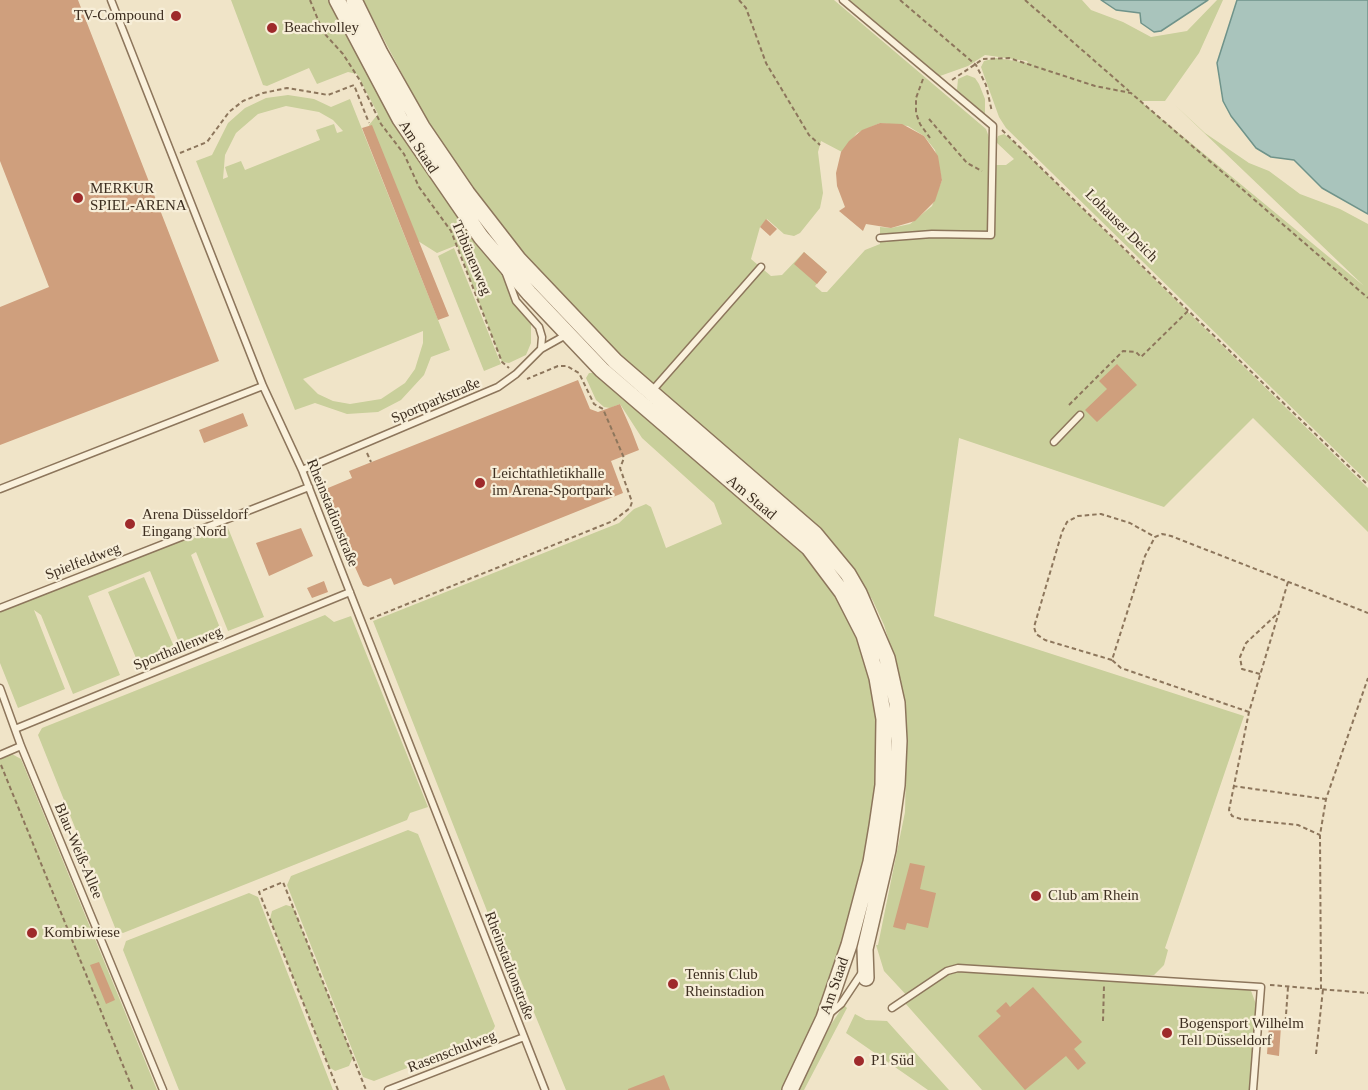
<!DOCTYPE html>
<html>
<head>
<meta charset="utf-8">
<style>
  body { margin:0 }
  canvas { display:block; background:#f0e4c8 }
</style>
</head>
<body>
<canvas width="1368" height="1090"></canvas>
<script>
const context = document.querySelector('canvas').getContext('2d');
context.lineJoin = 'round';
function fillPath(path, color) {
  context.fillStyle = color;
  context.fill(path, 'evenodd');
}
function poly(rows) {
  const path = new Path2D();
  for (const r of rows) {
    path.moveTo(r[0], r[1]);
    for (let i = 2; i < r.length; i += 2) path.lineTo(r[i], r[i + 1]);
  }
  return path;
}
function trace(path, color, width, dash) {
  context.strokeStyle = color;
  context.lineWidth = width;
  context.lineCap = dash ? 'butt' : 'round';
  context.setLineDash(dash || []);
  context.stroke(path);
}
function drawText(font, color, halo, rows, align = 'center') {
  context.font = font + ' "Times New Roman",serif';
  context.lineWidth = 4.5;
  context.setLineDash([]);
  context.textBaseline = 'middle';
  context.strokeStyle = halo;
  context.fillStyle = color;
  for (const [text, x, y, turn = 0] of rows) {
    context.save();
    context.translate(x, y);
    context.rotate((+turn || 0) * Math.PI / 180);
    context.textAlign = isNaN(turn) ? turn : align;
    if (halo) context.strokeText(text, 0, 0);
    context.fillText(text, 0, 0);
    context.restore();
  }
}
fillPath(poly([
  [231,0,331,0,500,265,509,294,531,324,531,343,526,355,509,363,502,362,457,245,437,253,418,241,369,125,378,114,357,74,348,72,317,84,309,68,267,86,263,85],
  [363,0,834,0,986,129,990,140,991,165,1006,165,1014,159,996,142,998,136,1004,134,1012,140,1368,488,1368,532,1253,418,1164,507,959,438,934,616,1244,716,1165,948,1168,950,1164,965,1154,975,1135,976,1035,969,1033,976,1250,988,1257,1007,1251,1090,982,1090,905,1003,910,999,884,971,876,945,878,945,905,812,907,727,899,674,884,625,873,601,851,565,817,526,626,362,553,288,523,253,475,192,426,119],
  [880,123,908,126,924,136,935,150,942,180,932,206,910,224,891,228,880,227,880,244,865,250,827,292,822,292,815,286,827,272,804,252,782,275,771,276,751,259,760,227,767,219,784,234,794,236,800,233,820,208,823,193,818,152,821,141,842,152,857,133],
  [849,0,1082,0,1091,10,1123,22,1151,37,1187,31,1217,0,1223,0,1199,53,1165,101,1140,101,1364,286,1175,105,1205,133,1249,163,1269,171,1300,194,1340,209,1368,224,1368,482,1006,128,999,117,981,67,984,61,996,58,1028,63,1027,61,985,55,968,66,940,76],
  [967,75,975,78,979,84,985,99,985,114,957,90,958,79],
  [288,95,314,99,331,107,350,99,450,350,431,357,424,375,401,400,378,412,347,414,315,403,295,410,196,161,212,155,228,123,245,108,266,98],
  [286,106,319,112,333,120,343,131,337,133,334,124,316,130,320,140,245,170,241,161,225,167,228,177,223,179,225,155,236,133,258,114],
  [423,331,423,343,415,369,405,383,381,399,350,404,333,401,318,394,303,379],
  [454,248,501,364,484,371,438,256],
  [589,373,597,373,805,553,845,604,870,669,881,756,859,896,820,1017,783,1090,566,1090,507,947,502,949,373,621,619,523,634,509,646,504,651,507,666,548,722,524,714,503,642,438,620,404,610,408,604,407,596,400,586,378],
  [226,523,264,617,228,631,196,552,191,555,222,633,182,650,150,571,88,596,120,675,73,694,41,615,34,610,65,689,18,708,0,663,0,611],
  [144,577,175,649,139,665,108,592],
  [325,615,334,622,351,616,428,807,410,813,407,820,123,933,116,930,38,735,42,728],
  [12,754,21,759,157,1090,0,1090,0,758],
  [408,830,418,834,495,1026,491,1035,374,1081,363,1077,287,885,291,876],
  [249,893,258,897,333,1090,179,1090,123,950,126,941],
  [286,905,293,907,353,1057,349,1066,335,1071,329,1067,270,919,272,911],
  [844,1005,847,1008,804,1090,797,1090,830,1026],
  [855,1014,866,1020,887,1021,949,1090,928,1090,846,1033]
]), '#c9cf9b');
const water = poly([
  [1101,0,1208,0,1161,31,1154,32,1141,23,1140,13,1116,10,1101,0],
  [1237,0,1368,0,1368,214,1322,188,1294,160,1271,157,1256,148,1231,116,1223,101,1217,63,1237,0]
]);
fillPath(water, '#a9c4bc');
trace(water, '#6f938a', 1.5);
fillPath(poly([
  [0,0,78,0,219,361,0,445,0,307,49,287,0,161],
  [880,123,902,124,924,136,938,156,942,180,935,201,915,221,891,228,866,224,863,231,839,211,845,207,837,186,836,173,841,152,849,141,862,130],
  [372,125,449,316,438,320,362,128],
  [766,219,777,229,770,236,760,227],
  [804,252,827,272,817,284,794,264],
  [1117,364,1137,385,1097,422,1085,410,1107,389,1099,381],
  [578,380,590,409,598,412,620,404,631,429,639,450,611,461,623,493,394,585,391,578,368,587,363,585,334,520,337,519,326,492,328,488,352,478,349,471],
  [243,413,248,426,204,443,199,430],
  [301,528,313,556,269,576,256,543],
  [324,581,328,592,312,598,307,588],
  [910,863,925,866,920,889,936,893,928,928,907,923,905,930,893,927],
  [99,962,115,1000,106,1004,90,965],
  [1033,987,1082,1042,1074,1049,1086,1063,1078,1070,1066,1056,1025,1090,978,1036,1001,1016,996,1011,1006,1002,1010,1007],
  [1269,1025,1281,1026,1279,1056,1267,1054],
  [664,1075,670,1090,628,1090,628,1089]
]), '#cf9f7d');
const service = poly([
  [111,0,263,386,302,470,545,1090],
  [843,0,993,126,991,235,932,234,880,238],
  [505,271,516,301,539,327,542,337,541,349],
  [651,392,761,267],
  [1054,442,1080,415],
  [302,470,498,387,516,374,541,349,566,335],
  [0,489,263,386],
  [0,608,309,487],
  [0,688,21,746,163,1090],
  [15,729,350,592],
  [0,755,21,746],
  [892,1008,947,971,958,968,1261,987,1253,1090],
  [829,1014,841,1004,863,971],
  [388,1090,524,1037]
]);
const tertiary = poly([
  [337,0,400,119,481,237,529,293,602,370,809,548,842,592,864,635,877,678,884,719,883,785,877,826,871,862,849,945,824,1018,790,1090],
  [354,0,380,53,422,127,467,193,519,260,615,361,815,534,848,574,859,593,887,658,897,703,899,741,897,785,888,850,865,949,866,978]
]);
trace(service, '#8d765c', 9);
trace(tertiary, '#8d765c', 18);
trace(poly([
  [310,0,323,32,343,54,359,79,381,124,404,154,419,187,451,231,502,362,509,368],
  [739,0,746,8,766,63,809,135,820,145],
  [900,0,976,65,986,85,992,112],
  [1025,0,1129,91],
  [923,79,916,98,916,113,920,124,930,138],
  [952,80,983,59,1009,58,1095,86,1131,93,1368,298],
  [929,119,967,163,982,171],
  [1002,130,1368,485],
  [180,153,207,142,229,112,243,101,263,93,287,88,328,95,354,85,369,123],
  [1069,405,1123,351,1136,352,1141,357,1189,310],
  [367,453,371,462],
  [1288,582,1249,712,1229,810,1232,816,1241,819,1298,825,1320,835],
  [370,619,613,521,630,508,632,502,620,468,624,458,603,409,594,404,579,373,567,366,558,366,527,379],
  [1112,660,1045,640,1036,634,1034,627,1062,532,1067,522,1078,516,1101,514,1130,523,1155,537],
  [1260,674,1242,669,1240,657,1246,643,1277,614],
  [1249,712,1121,668,1112,660,1145,556,1155,537,1162,534,1171,536,1368,613],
  [1,765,133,1090],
  [1233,786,1325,799],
  [1270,985,1368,993],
  [1321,989,1320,835,1326,799,1368,678],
  [1103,1021,1104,986],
  [1285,1029,1288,987],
  [1316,1054,1323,989],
  [338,1090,259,892,283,882,366,1090]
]), '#8d765c', 2, [4.5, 3]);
trace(service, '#faf1dc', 6);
trace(tertiary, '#faf1dc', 15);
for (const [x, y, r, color] of [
  [176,16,6,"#9e2a2b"],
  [272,28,6,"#9e2a2b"],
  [78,198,6,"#9e2a2b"],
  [480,483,6,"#9e2a2b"],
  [130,524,6,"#9e2a2b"],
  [1036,896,6,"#9e2a2b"],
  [32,933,6,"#9e2a2b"],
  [673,984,6,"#9e2a2b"],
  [1167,1033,6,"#9e2a2b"],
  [859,1061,6,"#9e2a2b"]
]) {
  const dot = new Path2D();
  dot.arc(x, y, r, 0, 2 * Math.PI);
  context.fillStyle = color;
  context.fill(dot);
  trace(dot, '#f7eed8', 2);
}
drawText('15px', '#3d2e20', '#f7eed8', [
  ["TV-Compound",164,16,"right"],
  ["Beachvolley",284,28],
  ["MERKUR",90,189],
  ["SPIEL-ARENA",90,206],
  ["Leichtathletikhalle",492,474],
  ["im Arena-Sportpark",492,491],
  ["Arena Düsseldorf",142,515],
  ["Eingang Nord",142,532],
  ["Club am Rhein",1048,896],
  ["Kombiwiese",44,933],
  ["Tennis Club",685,975],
  ["Rheinstadion",685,992],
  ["Bogensport Wilhelm",1179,1024],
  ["Tell Düsseldorf",1179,1041],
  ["P1 Süd",871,1061]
], 'left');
drawText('15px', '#3d2e20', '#f7eed8', [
  ["Am Staad",418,147,57],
  ["Lohauser Deich",1121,226,45],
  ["Tribünenweg",471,258,67],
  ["Sportparkstraße",436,401,-23],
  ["Am Staad",751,498,40],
  ["Rheinstadionstraße",332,513,68],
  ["Spielfeldweg",83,562,-21],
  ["Sporthallenweg",178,649,-22],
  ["Blau-Weiß-Allee",78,851,67],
  ["Rheinstadionstraße",509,966,69],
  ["Am Staad",835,986,-71],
  ["Rasenschulweg",452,1052,-21]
]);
</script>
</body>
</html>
